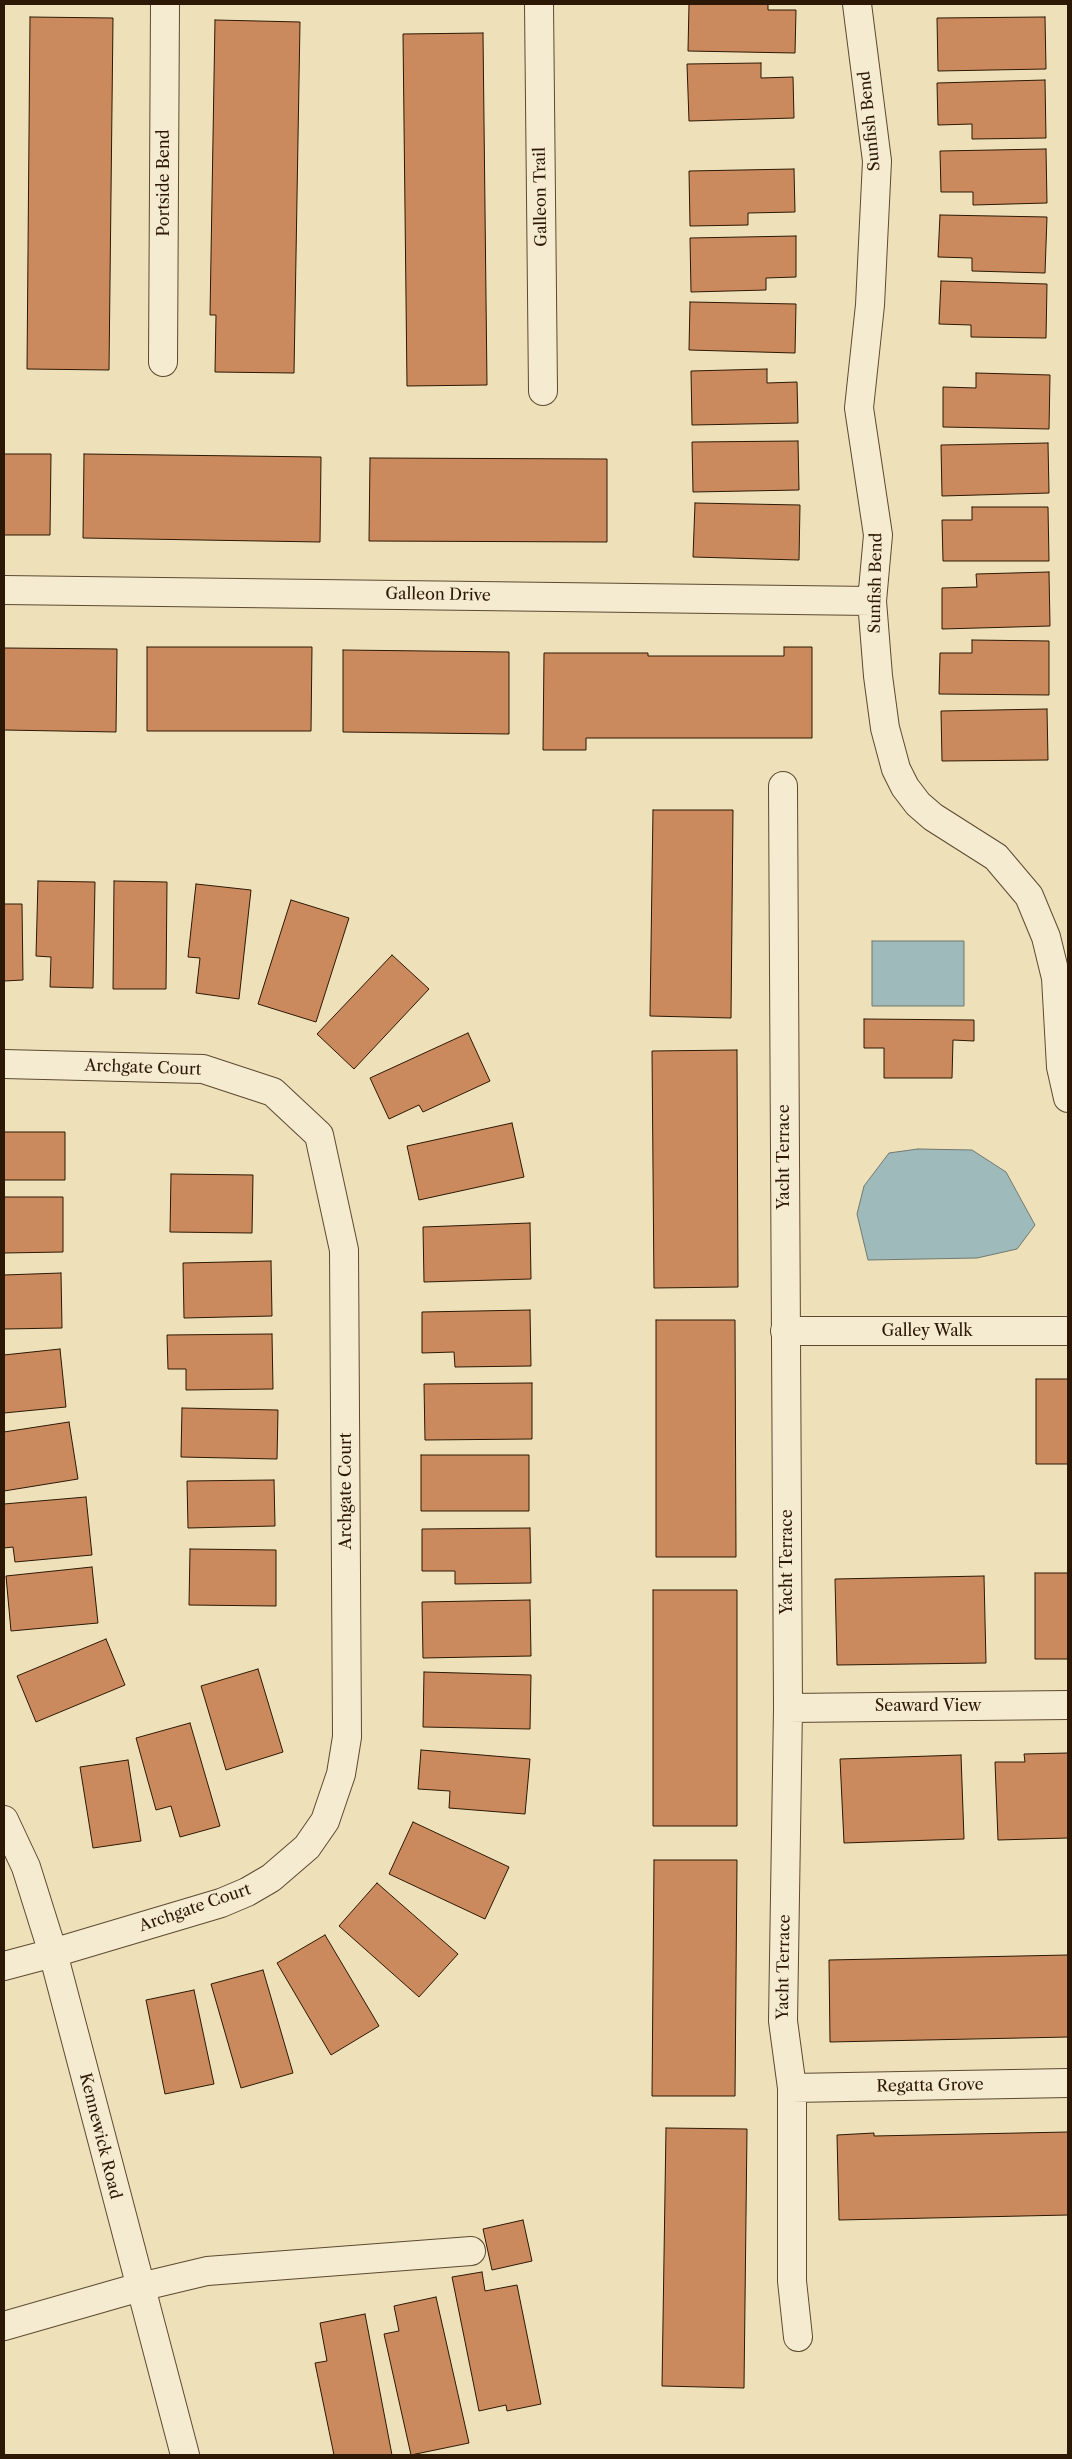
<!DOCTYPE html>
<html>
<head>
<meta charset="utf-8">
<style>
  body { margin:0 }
  #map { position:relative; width:1072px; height:2459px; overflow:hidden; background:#eee0b8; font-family:"Libre Caslon Text",serif }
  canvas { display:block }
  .frame { position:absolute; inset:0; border:5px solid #2c1804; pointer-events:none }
</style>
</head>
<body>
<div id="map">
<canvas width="1072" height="2459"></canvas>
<div class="frame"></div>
</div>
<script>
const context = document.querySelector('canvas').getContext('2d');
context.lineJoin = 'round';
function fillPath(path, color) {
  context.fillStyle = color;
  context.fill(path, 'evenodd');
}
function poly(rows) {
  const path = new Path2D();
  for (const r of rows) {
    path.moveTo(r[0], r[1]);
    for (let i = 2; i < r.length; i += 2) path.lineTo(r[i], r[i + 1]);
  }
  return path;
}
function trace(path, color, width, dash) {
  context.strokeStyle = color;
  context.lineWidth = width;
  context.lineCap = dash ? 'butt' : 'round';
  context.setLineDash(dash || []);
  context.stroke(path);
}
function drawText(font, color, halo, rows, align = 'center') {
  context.font = font + ' "Libre Caslon Text",serif';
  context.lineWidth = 5;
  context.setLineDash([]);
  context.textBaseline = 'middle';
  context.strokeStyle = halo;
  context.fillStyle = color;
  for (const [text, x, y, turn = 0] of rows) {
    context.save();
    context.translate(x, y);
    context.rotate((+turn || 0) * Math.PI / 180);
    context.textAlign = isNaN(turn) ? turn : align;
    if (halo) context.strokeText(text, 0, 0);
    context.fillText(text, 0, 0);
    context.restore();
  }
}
const water = poly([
  [872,941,964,941,964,1006,872,1006,872,941],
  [918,1149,972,1150,1006,1172,1035,1225,1017,1249,977,1258,868,1260,857,1214,864,1186,889,1153,918,1149]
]);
fillPath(water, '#9ebaba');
trace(water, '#707971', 1);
const building = poly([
  [689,4,768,4,768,10,796,10,795,53,688,51,689,4],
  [30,17,113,18,109,370,27,369,30,17],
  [1045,17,1046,69,938,71,937,18,1045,17],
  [215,20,300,22,294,373,215,372,216,315,210,315,215,20],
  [483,33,487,385,407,386,403,34,483,33],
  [761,63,761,78,793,77,794,118,689,121,687,64,761,63],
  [1045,80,1046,138,972,139,972,124,938,125,937,83,1045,80],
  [1046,149,1047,203,973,205,973,192,941,192,940,151,1046,149],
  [794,169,795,212,748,213,748,225,690,226,689,171,794,169],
  [940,215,1047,217,1045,273,972,271,972,258,938,257,940,215],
  [796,236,796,277,766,278,766,290,691,292,690,238,796,236],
  [941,281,1047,284,1046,338,971,337,971,325,939,324,941,281],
  [690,302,796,304,795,353,689,350,690,302],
  [767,369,767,383,797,382,798,423,692,425,691,371,767,369],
  [976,373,1050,375,1049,429,943,427,943,387,976,388,976,373],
  [798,441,799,490,693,492,692,442,798,441],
  [1048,443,1049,493,942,496,941,445,1048,443],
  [4,454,51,454,50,535,4,535,4,454],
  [84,454,321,457,320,542,83,538,84,454],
  [370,458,607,459,607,542,369,541,370,458],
  [695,503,800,505,799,560,693,557,695,503],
  [972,507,1048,507,1049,561,943,561,942,520,972,520,972,507],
  [1049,572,1050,626,942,629,942,588,977,587,976,574,1049,572],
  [972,640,1049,641,1049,695,939,694,940,653,972,653,972,640],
  [147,647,312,647,311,731,147,731,147,647],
  [784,647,812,647,812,738,586,738,586,750,543,750,544,653,648,653,648,656,784,656,784,647],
  [4,648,117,649,116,732,4,730,4,648],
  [343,650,509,652,509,734,343,732,343,650],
  [1047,709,1048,760,942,761,941,711,1047,709],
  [653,810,733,810,731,1018,650,1016,653,810],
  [38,881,95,882,93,988,50,987,51,957,36,956,38,881],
  [114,881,167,882,166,989,113,989,114,881],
  [196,884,251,890,239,999,196,993,200,958,188,957,196,884],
  [291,900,349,918,316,1022,258,1004,291,900],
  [4,904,22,904,23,980,4,981,4,904],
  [392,955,429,989,354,1069,317,1034,392,955],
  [864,1019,974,1020,974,1041,953,1040,952,1078,884,1078,884,1048,864,1048,864,1019],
  [468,1033,490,1081,423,1112,419,1105,389,1119,370,1078,468,1033],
  [737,1050,738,1287,654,1288,652,1051,737,1050],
  [512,1123,524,1177,419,1200,407,1146,512,1123],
  [4,1132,65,1132,65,1180,4,1180,4,1132],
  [171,1174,253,1175,252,1233,170,1232,171,1174],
  [4,1197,63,1197,63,1252,4,1253,4,1197],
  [530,1223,531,1279,424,1282,423,1227,530,1223],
  [271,1261,272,1316,184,1318,183,1263,271,1261],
  [61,1273,62,1328,4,1329,4,1275,61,1273],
  [530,1310,531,1366,455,1367,454,1352,422,1353,422,1312,530,1310],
  [656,1320,735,1320,736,1557,656,1557,656,1320],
  [272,1334,273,1389,186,1390,186,1369,168,1369,167,1335,272,1334],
  [60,1349,66,1407,4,1413,4,1355,60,1349],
  [1036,1379,1068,1379,1068,1464,1036,1464,1036,1379],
  [532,1383,532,1439,425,1440,424,1384,532,1383],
  [182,1408,278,1410,277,1459,181,1457,182,1408],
  [69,1422,78,1479,4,1491,4,1432,69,1422],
  [421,1455,529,1455,529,1511,421,1511,421,1455],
  [274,1480,275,1526,188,1528,187,1481,274,1480],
  [86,1497,92,1555,15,1562,13,1547,4,1548,4,1504,86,1497],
  [530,1528,531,1583,455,1584,455,1571,422,1571,422,1529,530,1528],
  [190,1549,276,1550,276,1606,189,1605,190,1549],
  [92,1567,98,1623,11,1631,6,1576,92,1567],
  [1035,1573,1068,1573,1068,1659,1035,1659,1035,1573],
  [984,1576,986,1663,837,1665,835,1579,984,1576],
  [653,1590,737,1590,737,1826,653,1826,653,1590],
  [530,1600,531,1656,423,1658,422,1602,530,1600],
  [106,1639,125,1685,36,1722,17,1676,106,1639],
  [258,1669,283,1752,226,1770,201,1686,258,1669],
  [424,1672,531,1675,530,1729,423,1727,424,1672],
  [190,1723,220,1826,180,1837,171,1806,156,1810,136,1738,190,1723],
  [421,1750,530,1759,525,1814,449,1808,450,1791,418,1789,421,1750],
  [1068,1753,1068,1838,998,1840,995,1762,1025,1762,1024,1754,1068,1753],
  [961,1755,964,1839,844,1843,840,1759,961,1755],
  [128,1760,141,1841,93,1848,80,1767,128,1760],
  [413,1822,509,1867,485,1919,389,1874,413,1822],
  [654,1860,737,1860,735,2096,652,2096,654,1860],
  [377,1883,458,1954,419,1997,339,1926,377,1883],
  [325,1935,379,2026,331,2055,277,1963,325,1935],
  [1068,1955,1068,2037,830,2042,829,1960,1068,1955],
  [263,1970,293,2073,241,2088,211,1984,263,1970],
  [194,1990,214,2084,165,2094,146,2000,194,1990],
  [666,2128,747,2129,744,2388,662,2386,666,2128],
  [1068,2132,1068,2215,839,2220,837,2135,874,2133,874,2136,1068,2132],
  [523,2220,532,2261,492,2270,483,2229,523,2220],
  [482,2272,485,2291,517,2285,541,2404,507,2411,506,2405,479,2411,452,2277,482,2272],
  [436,2297,469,2443,411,2455,384,2334,399,2331,394,2306,436,2297],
  [365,2314,392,2455,334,2455,315,2363,327,2361,320,2323,365,2314]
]);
fillPath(building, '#cb8a5d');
trace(building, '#2c1804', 1);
const street = poly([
  [539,4,543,391],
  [857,4,877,161,870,305,859,408,878,535,872,601,878,676,885,728,896,769,905,787,918,804,933,817,996,857,1029,896,1046,937,1056,978,1061,1067,1068,1098],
  [163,362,165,4],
  [4,590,872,601],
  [783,786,788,1708,783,2021,792,2088,792,2281,798,2337],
  [4,1064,203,1069,273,1092,319,1135,344,1250,347,1737,341,1774,325,1821,307,1847,271,1878,247,1892,221,1903,53,1953,4,1966],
  [785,1331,1068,1331],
  [788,1708,1068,1705],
  [4,1820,26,1867,53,1953,185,2455],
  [792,2088,1068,2083],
  [4,2326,140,2287,207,2271,471,2251]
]);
trace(street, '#5c4a31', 30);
trace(street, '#f4ebd1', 28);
drawText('16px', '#2c1804', '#f4ebd1', [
  ["Sunfish Bend",870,121,-96],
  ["Portside Bend",164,183,-90],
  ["Galleon Trail",541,197,-91],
  ["Sunfish Bend",876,583,-89],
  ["Galleon Drive",438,595,1],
  ["Archgate Court",143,1068,2],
  ["Yacht Terrace",784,1157,-90],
  ["Galley Walk",927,1331],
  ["Archgate Court",346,1491,-90],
  ["Yacht Terrace",787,1562,-90],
  ["Seaward View",928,1706],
  ["Archgate Court",195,1908,-19],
  ["Yacht Terrace",784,1967,-89],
  ["Regatta Grove",930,2086,-1],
  ["Kennewick Road",100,2136,76]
]);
</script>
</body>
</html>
